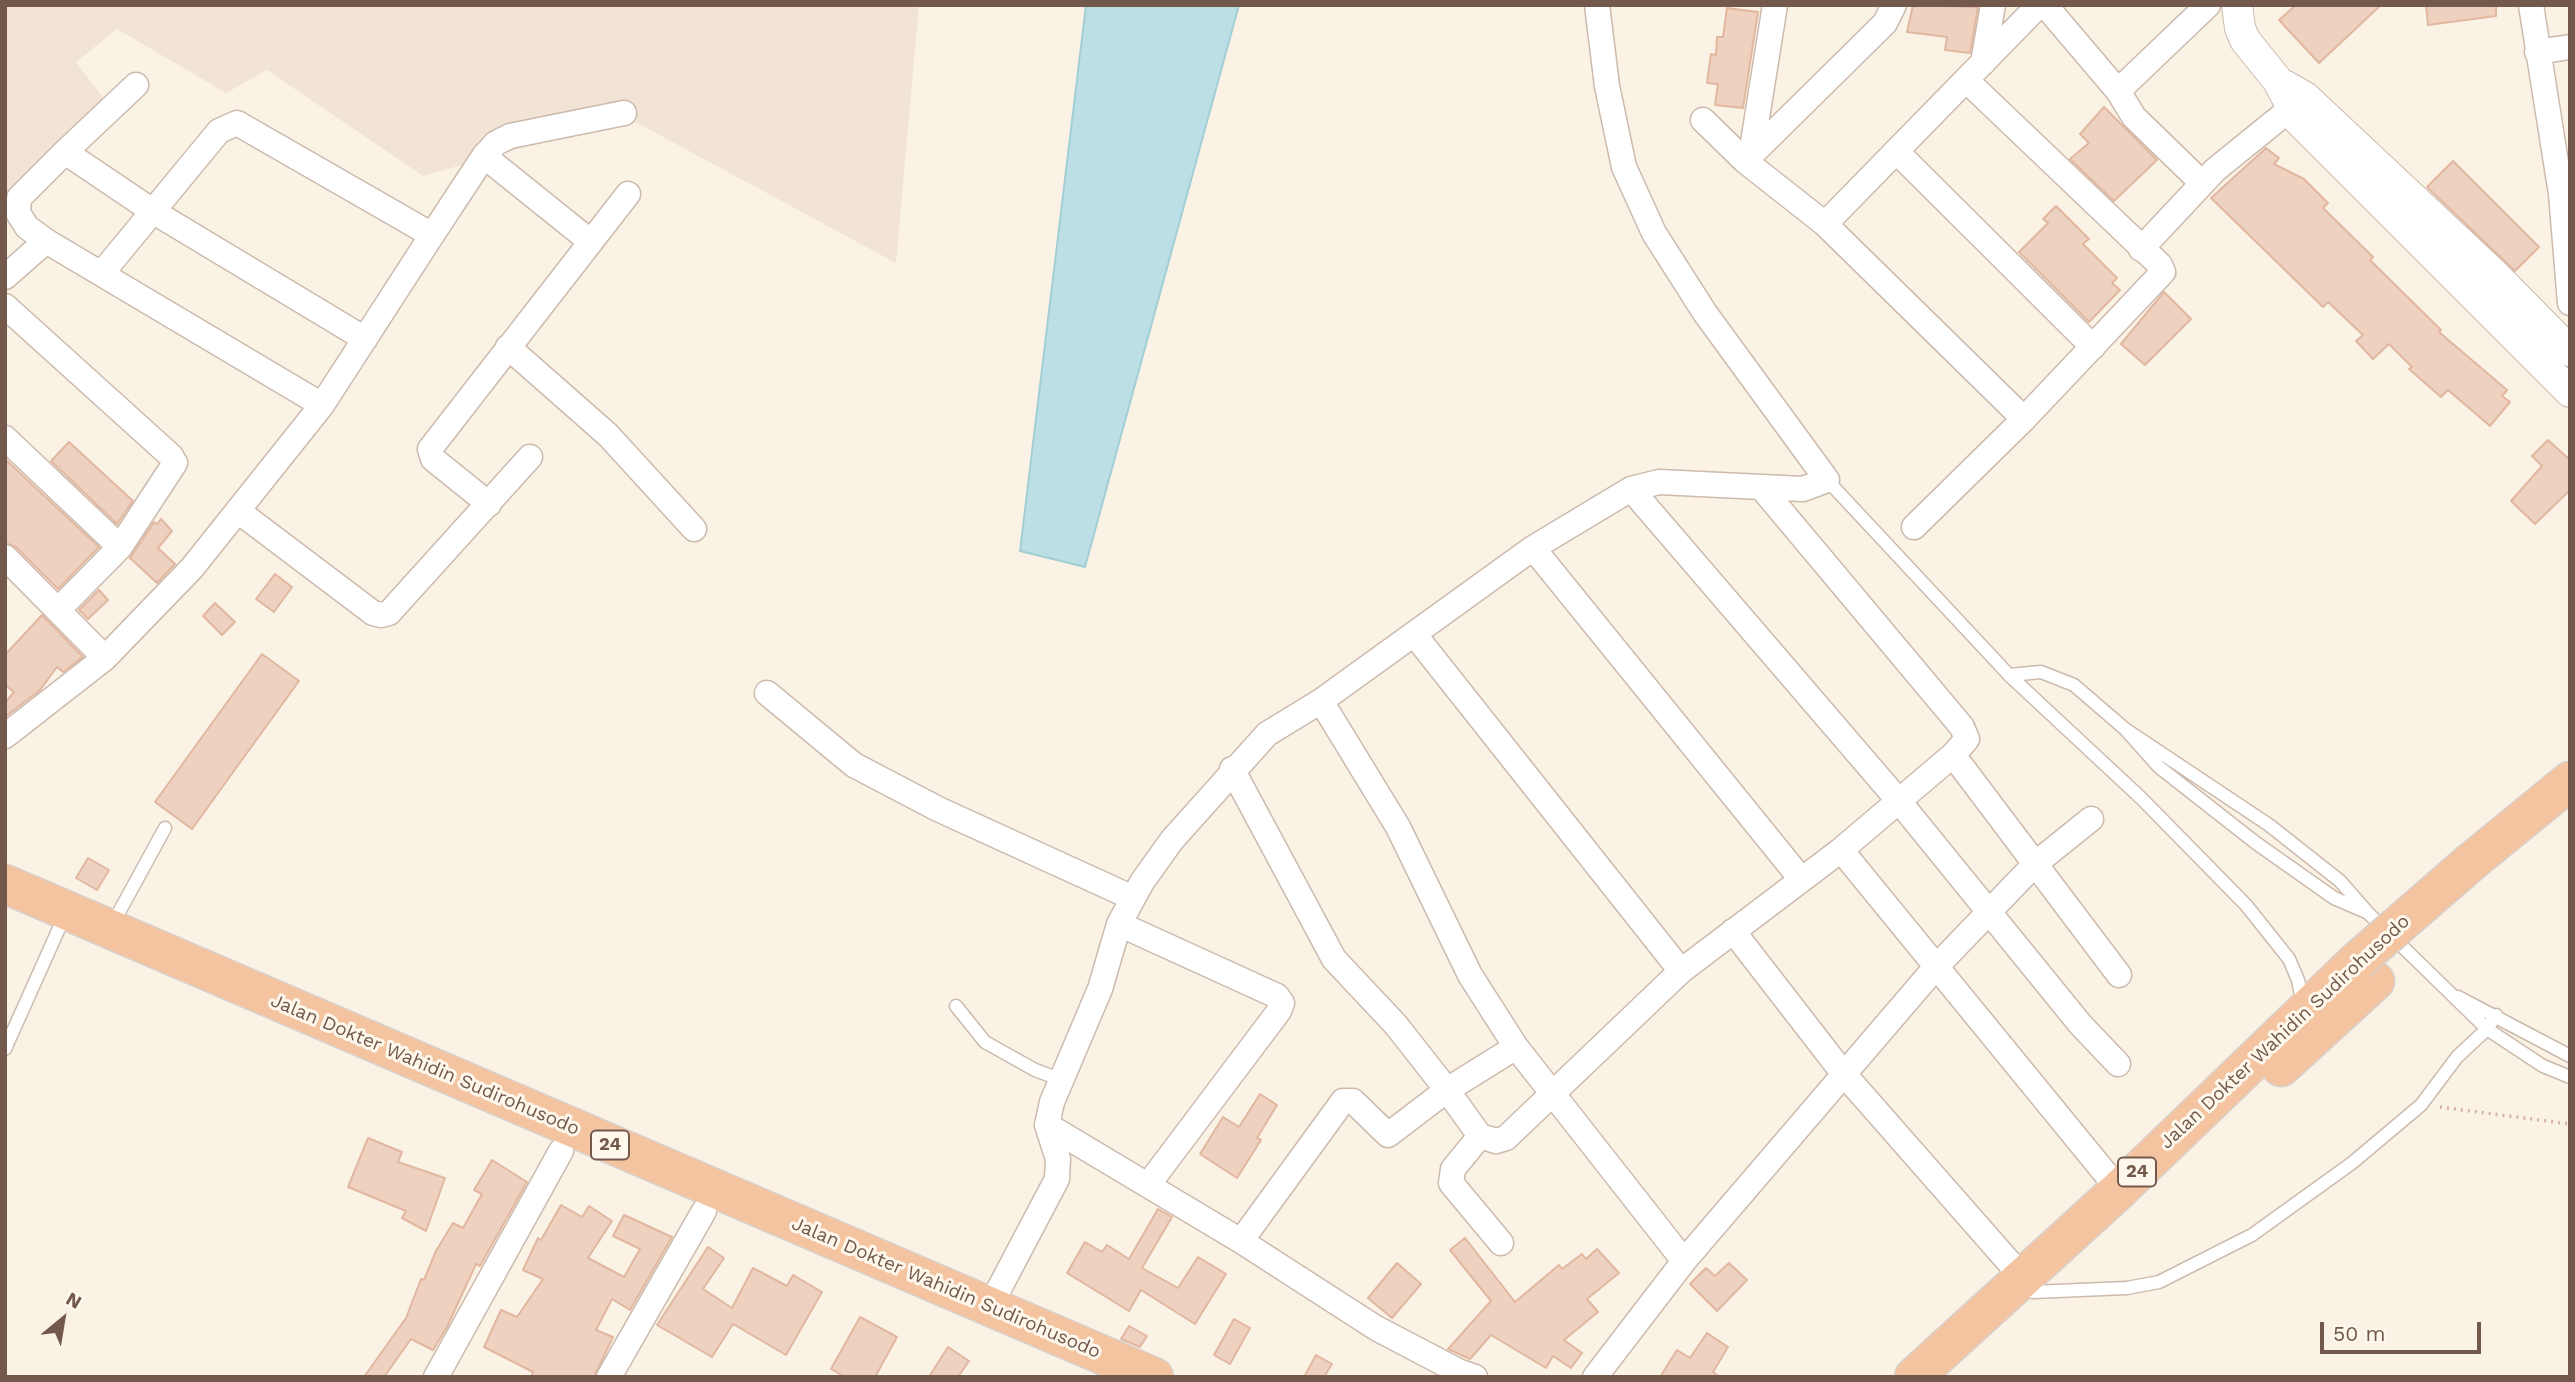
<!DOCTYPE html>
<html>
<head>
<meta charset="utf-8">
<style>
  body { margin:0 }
  #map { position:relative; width:2575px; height:1382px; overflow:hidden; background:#fbf2e6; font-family:"Work Sans",sans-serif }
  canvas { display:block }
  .frame { position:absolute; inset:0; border:7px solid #73594c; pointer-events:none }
  .north { position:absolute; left:28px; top:1284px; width:70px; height:70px; -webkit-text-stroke:5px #fef7ec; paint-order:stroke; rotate:30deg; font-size:19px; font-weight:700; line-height:28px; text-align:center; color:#73594c }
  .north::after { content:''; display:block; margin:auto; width:24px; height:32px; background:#73594c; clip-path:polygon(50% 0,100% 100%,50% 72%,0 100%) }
  .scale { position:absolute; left:2320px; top:1322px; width:161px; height:32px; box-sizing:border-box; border:4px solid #73594c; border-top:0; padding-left:9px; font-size:21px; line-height:24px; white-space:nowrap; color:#73594c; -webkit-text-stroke:5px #fef7ec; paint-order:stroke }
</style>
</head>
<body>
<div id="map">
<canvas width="2575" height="1382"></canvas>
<div class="frame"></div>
<div class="north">N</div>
<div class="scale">50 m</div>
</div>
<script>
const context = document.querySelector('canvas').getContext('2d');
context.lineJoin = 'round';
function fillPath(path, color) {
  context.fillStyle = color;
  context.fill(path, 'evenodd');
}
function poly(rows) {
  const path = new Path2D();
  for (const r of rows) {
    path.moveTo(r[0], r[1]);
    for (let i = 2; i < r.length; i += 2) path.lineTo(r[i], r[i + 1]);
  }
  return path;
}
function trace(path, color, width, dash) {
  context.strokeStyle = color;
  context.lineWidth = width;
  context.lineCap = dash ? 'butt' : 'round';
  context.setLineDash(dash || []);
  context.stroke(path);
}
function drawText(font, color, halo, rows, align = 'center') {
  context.font = font + ' "Work Sans",sans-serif';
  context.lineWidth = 6;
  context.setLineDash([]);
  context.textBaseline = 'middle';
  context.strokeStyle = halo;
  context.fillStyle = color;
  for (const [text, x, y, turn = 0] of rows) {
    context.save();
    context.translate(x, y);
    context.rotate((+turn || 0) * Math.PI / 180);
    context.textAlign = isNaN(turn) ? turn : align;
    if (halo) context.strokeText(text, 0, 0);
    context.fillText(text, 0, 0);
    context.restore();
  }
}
fillPath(poly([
  [5,5,919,5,896,263,628,118,423,176,267,70,226,93,117,29,76,62,117,116,5,214]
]), '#f2e4d5');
const water = poly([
  [1086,5,1239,5,1085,567,1020,551,1086,5]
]);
fillPath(water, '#bbdfe4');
trace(water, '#a2ced5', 2);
const building = poly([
  [1913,5,1978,7,1970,53,1945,50,1947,37,1907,32,1913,5],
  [2296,5,2381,5,2319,63,2279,20,2296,5],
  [2426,5,2496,5,2496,16,2428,25,2426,5],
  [1727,8,1758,12,1743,108,1715,105,1718,84,1707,83,1711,54,1716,55,1717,37,1723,37,1727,8],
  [2104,107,2157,160,2114,201,2070,159,2089,143,2080,134,2104,107],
  [2266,148,2279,158,2274,164,2304,179,2328,203,2323,208,2373,257,2370,260,2441,330,2439,332,2507,390,2502,396,2510,402,2490,426,2448,390,2441,397,2409,369,2412,367,2389,344,2373,359,2356,341,2363,335,2328,302,2323,307,2211,198,2266,148],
  [2453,161,2539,247,2515,271,2427,187,2453,161],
  [2056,206,2089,239,2083,244,2117,278,2112,283,2120,290,2089,322,2019,252,2048,223,2043,219,2056,206],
  [2164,292,2191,319,2145,365,2121,344,2164,292],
  [2548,440,2570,460,2570,490,2535,524,2511,501,2542,466,2532,456,2548,440],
  [69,442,133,501,117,524,51,461,69,442],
  [5,459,99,547,58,589,16,547,5,543,5,459],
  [161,519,172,531,158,548,175,564,157,583,130,558,154,522,157,524,161,519],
  [275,574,292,587,274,612,256,599,275,574],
  [99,590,108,600,88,619,79,610,99,590],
  [215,603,235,622,222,635,203,616,215,603],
  [42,615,83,657,63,672,57,667,40,690,5,717,5,703,14,692,5,685,5,655,42,615],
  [262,654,299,681,192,829,155,802,262,654],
  [88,858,109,870,97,890,76,878,88,858],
  [1260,1094,1277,1105,1257,1138,1261,1140,1237,1178,1200,1154,1223,1117,1239,1127,1260,1094],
  [368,1138,402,1152,398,1162,445,1178,426,1231,402,1218,406,1211,348,1187,368,1138],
  [492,1160,527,1182,480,1266,476,1264,447,1327,433,1350,411,1339,384,1377,364,1377,406,1318,421,1279,424,1280,436,1251,453,1223,463,1228,482,1194,474,1190,492,1160],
  [561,1205,582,1217,589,1206,612,1221,588,1258,624,1277,640,1249,613,1236,624,1215,672,1237,630,1310,612,1299,596,1330,613,1337,594,1377,531,1377,533,1372,484,1347,501,1310,517,1317,543,1279,523,1270,538,1238,541,1240,561,1205],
  [1158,1209,1172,1217,1142,1268,1178,1288,1198,1257,1226,1274,1195,1324,1141,1290,1129,1311,1067,1273,1085,1242,1102,1252,1107,1245,1129,1259,1158,1209],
  [1465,1238,1515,1302,1559,1265,1562,1269,1582,1254,1586,1259,1597,1249,1619,1273,1587,1299,1598,1312,1564,1340,1582,1353,1571,1368,1553,1356,1546,1368,1491,1335,1470,1359,1448,1349,1491,1301,1450,1250,1465,1238],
  [708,1247,724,1258,703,1289,732,1308,753,1268,787,1286,793,1275,822,1292,786,1355,733,1324,712,1357,657,1325,708,1247],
  [1397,1263,1421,1284,1392,1318,1368,1298,1397,1263],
  [1729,1263,1747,1280,1717,1311,1690,1284,1706,1268,1715,1276,1729,1263],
  [860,1317,897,1337,875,1377,845,1377,831,1369,860,1317],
  [1234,1319,1250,1328,1230,1364,1214,1355,1234,1319],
  [1129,1326,1147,1336,1140,1347,1121,1339,1129,1326],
  [1707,1333,1728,1347,1713,1372,1720,1377,1660,1377,1677,1350,1690,1358,1707,1333],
  [948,1347,969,1361,958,1377,929,1377,948,1347],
  [1316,1355,1332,1364,1324,1377,1304,1377,1316,1355]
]);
fillPath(building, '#efd1bf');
trace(building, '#e1b7a0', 2);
const service = poly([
  [1827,480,2009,675,2141,798,2246,905,2289,959,2298,980,2303,1005],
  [2009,675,2041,672,2074,685,2125,729,2159,767,2256,843,2334,898,2364,911],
  [2125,729,2269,825,2340,881,2368,913,2487,1029,2543,1066,2570,1077],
  [112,925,165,828],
  [2458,997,2570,1056],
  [956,1006,985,1042,1035,1070,1062,1080],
  [5,1049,65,915],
  [2033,1292,2127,1288,2159,1282,2252,1235,2352,1163,2421,1105,2457,1057,2487,1029,2496,1015]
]);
const minor = poly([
  [2045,5,2118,91,2134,117,2202,183],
  [2531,5,2561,194,2570,193],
  [2537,52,2570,47],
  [1983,63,1993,5],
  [136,85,65,152,154,212,365,339],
  [2118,91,2208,5],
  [1703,120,1745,161,1825,224,2024,419],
  [1896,151,2093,347],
  [65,152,19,198,18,213,27,227,46,241,322,405],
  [1751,155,1775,5],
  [484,156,591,242],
  [1745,161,1885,23,1894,5],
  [2561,194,2570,303],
  [1825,224,2039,5],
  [2141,249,2215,170,2305,97],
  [102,273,219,131,237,123,432,235],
  [5,277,46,241],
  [5,306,171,456,175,463,120,547,59,609],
  [508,347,608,435,694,529],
  [5,438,120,547],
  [1761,487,1962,727,1967,739,1953,755],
  [1631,489,1898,800,2080,1024,2118,1064],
  [489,504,433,459,430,449,628,194],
  [238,511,373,613,381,615,389,613,530,457],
  [1914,527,2024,419,2163,272,2160,265,1966,80],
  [1533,548,1801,879],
  [5,557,105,658],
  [1414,634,1681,971],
  [767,693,854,765,938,809,1133,898],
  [1321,701,1398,827,1470,975,1516,1047,1684,1261],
  [5,736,105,658,192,568,322,405,432,235,484,156,496,143,510,136,624,113],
  [1232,769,1334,959,1396,1025,1447,1090,1516,1047],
  [1841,850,2119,1190],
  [1119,924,1277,996,1282,1003,1279,1011,1148,1185],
  [1733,931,1843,1073,2023,1278],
  [1047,1125,1241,1241,1376,1328,1458,1371,1475,1377],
  [1480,1136,1453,1169,1451,1183,1501,1243],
  [1241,1241,1343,1101,1353,1101,1388,1135,1447,1090,1480,1136,1496,1141,1506,1138,1681,971,1841,850,1953,755,2119,975],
  [989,1308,1057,1179,1058,1159,1047,1125,1052,1102,1100,989,1119,924,1142,882,1172,840,1267,734,1321,701,1533,548,1631,489,1659,482,1803,489,1827,480,1705,313,1654,233,1624,167,1607,86,1597,5],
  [436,1377,561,1151],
  [609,1377,704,1211],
  [1595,1377,1684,1261,1935,968,2035,864,2091,819]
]);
const tertiary = poly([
  [2237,5,2240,28,2245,40,2278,81,2299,121,2570,392],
  [2284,85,2305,97,2496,276,2570,351]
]);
const trunk = poly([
  [2471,862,2570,781],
  [5,884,1154,1377],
  [2281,1067,2375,981],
  [1914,1377,2119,1190,2356,962]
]);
trace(service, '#ccbaad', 15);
trace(minor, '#ccbaad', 27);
trace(tertiary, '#ccbaad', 32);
trace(trunk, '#d8d1cd', 41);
trace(poly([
  [2440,1107,2570,1124]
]), '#d4b4a2', 3.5, [2, 5]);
trace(service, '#fff', 12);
trace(minor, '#fff', 24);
trace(tertiary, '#fff', 30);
trace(trunk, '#f4c4a1', 38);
const trunkBridge = poly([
  [2356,962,2471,862]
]);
trace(trunkBridge, '#d8d1cd', 41, []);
trace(trunkBridge, '#f4c4a1', 38);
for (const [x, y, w] of [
  [610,1145,38],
  [2137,1172,38]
]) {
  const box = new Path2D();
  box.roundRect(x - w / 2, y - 14.5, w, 29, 5);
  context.fillStyle = '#fef7ec';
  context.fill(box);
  trace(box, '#73594c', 2);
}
drawText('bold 18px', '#73594c', null, [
  ["24",610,1145],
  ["24",2137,1172]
]);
drawText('19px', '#73594c', '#fef7ec', [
  ["Jalan Dokter Wahidin Sudirohusodo",2285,1032,-43],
  ["Jalan Dokter Wahidin Sudirohusodo",425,1065,23],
  ["Jalan Dokter Wahidin Sudirohusodo",946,1288,23]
]);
</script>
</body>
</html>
